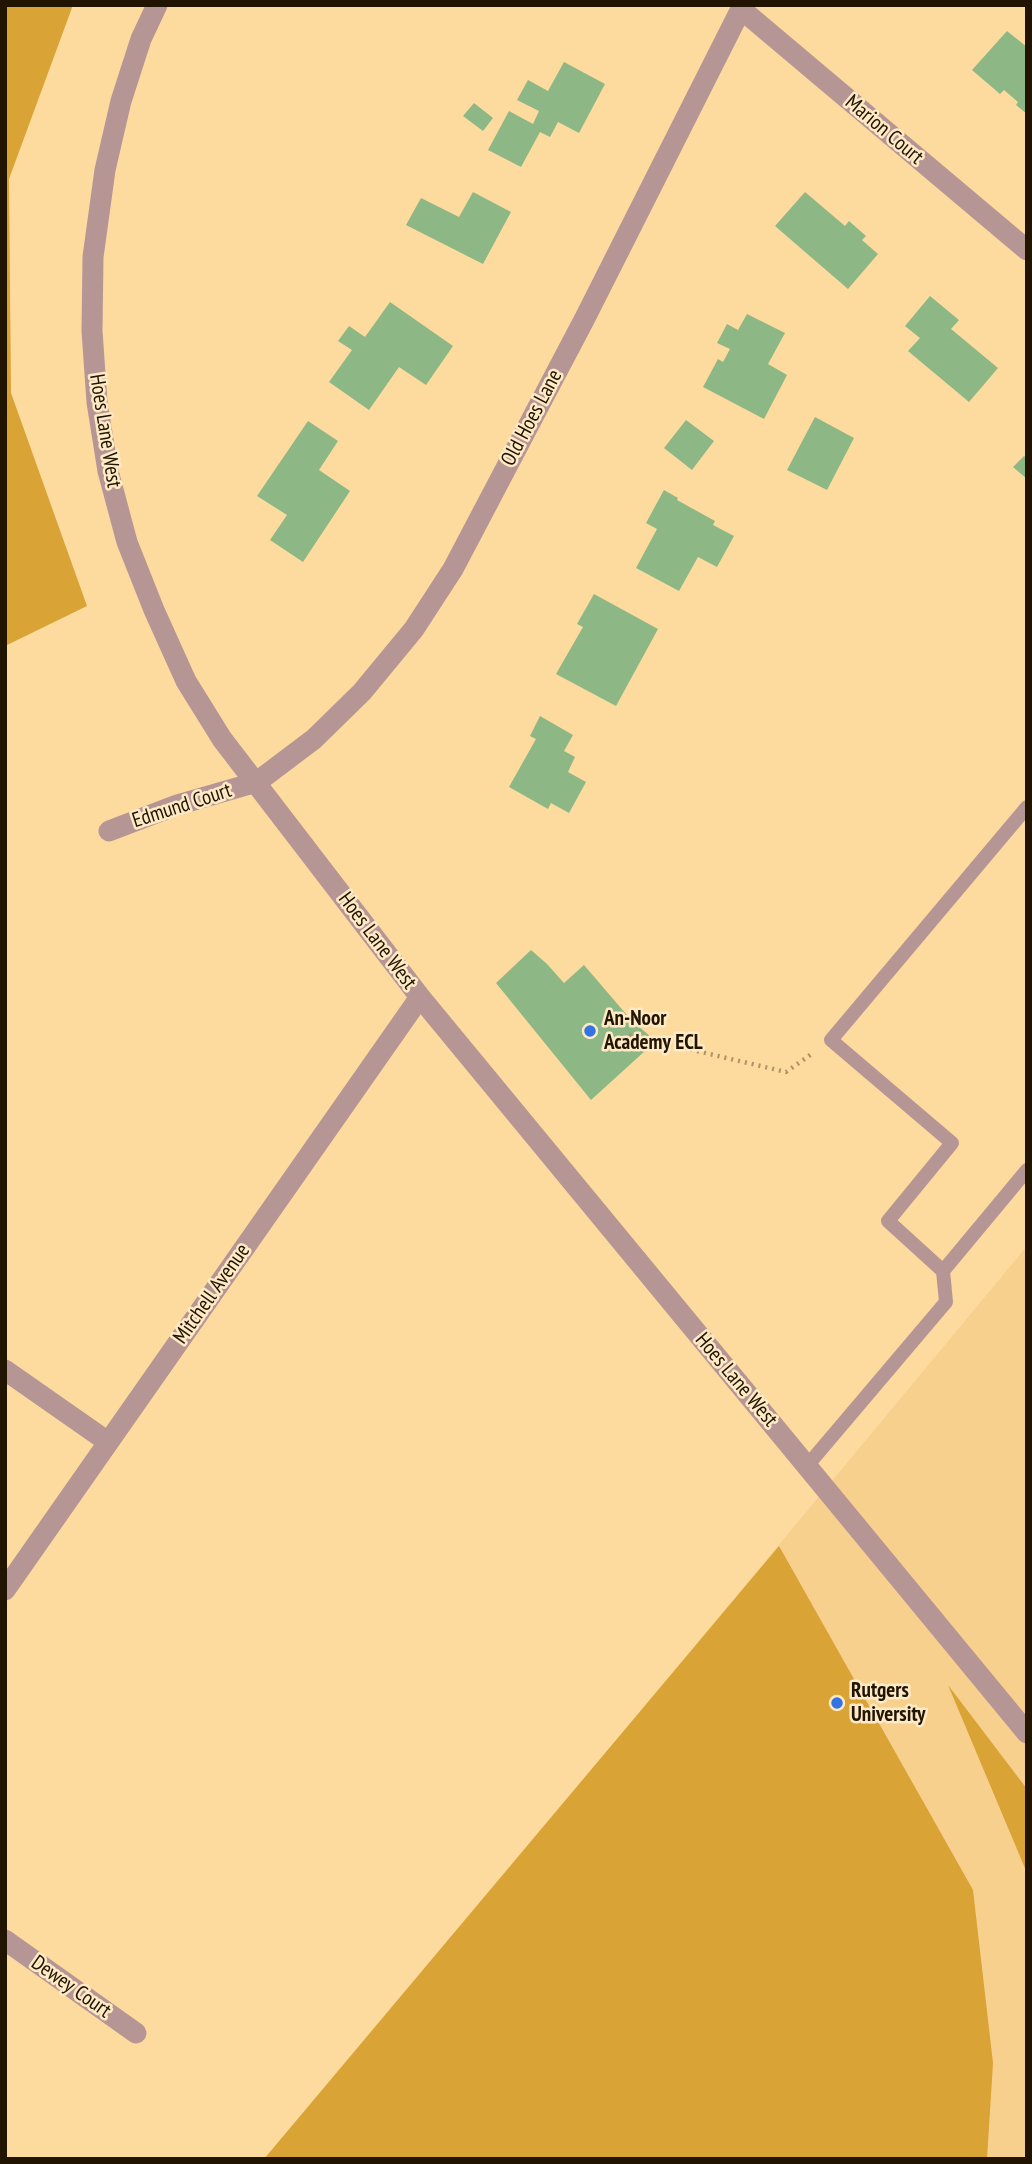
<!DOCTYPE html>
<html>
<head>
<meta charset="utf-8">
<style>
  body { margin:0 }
  #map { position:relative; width:1032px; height:2164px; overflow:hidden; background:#fdda9e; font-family:"PT Sans Narrow",sans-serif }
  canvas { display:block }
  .frame { position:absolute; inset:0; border:7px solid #211400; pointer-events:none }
</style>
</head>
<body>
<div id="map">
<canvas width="1032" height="2164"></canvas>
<div class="frame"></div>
</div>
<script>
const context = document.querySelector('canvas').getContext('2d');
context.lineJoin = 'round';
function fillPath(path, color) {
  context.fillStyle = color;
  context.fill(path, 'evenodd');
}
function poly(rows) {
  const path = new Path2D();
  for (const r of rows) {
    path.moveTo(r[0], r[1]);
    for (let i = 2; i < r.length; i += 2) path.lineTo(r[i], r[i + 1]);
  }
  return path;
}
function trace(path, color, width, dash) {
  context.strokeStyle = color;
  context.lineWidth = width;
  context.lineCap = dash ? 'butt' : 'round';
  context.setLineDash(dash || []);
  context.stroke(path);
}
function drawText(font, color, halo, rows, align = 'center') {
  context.font = font + ' "PT Sans Narrow",sans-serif';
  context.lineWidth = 5;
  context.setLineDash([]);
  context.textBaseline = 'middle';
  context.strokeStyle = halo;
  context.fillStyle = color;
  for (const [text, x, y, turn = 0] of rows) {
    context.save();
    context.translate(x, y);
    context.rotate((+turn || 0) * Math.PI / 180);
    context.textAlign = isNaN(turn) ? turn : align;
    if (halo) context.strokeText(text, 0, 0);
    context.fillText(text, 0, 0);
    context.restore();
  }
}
fillPath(poly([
  [1027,1246,1027,2159,269,2159]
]), '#f8d08d');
fillPath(poly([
  [5,5,73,5,9,179,11,393,87,606,5,646],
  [779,1546,973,1890,993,2063,987,2159,264,2159],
  [948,1685,1027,1789,1027,1873]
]), '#d9a335');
fillPath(poly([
  [1007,31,1027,47,1027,114,1016,105,1018,102,1004,90,1000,94,972,70],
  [564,62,605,84,579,133,558,122,550,137,540,132,521,167,488,150,509,111,533,124,539,111,517,100,528,80,548,91],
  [474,103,493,118,483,131,463,116],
  [473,192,511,212,483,264,406,225,421,198,459,217],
  [805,192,845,226,849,221,866,236,862,240,878,254,848,289,775,226],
  [930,296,959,320,951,329,998,368,969,402,908,351,920,338,905,326],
  [390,302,453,346,426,385,399,367,369,410,329,382,352,350,338,341,349,326,365,337],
  [747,314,785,333,768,364,787,375,764,419,703,387,718,359,723,362,730,349,717,343,727,324,738,330],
  [815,417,854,438,827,490,787,470],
  [686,420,714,441,692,470,664,448],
  [308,421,338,441,319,470,350,491,303,562,270,540,287,515,257,496],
  [1024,456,1027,458,1027,479,1013,467],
  [664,490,678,498,677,500,715,521,713,525,734,536,717,567,698,557,679,591,636,568,657,529,646,523],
  [594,594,658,629,616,706,556,674,583,627,577,624],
  [540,716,573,735,564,751,575,757,568,772,586,782,569,813,551,803,548,809,509,787,536,739,530,736],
  [531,950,547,964,564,983,584,965,632,1021,656,1041,591,1100,496,983]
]), '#8db885');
trace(poly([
  [629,1035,786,1072,813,1053]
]), '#af9366', 4.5, [2, 5]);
trace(poly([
  [943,1271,1027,1170],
  [807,1466,946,1302,943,1271,888,1221,952,1143,831,1040,1027,807]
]), '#b69695', 14);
trace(poly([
  [741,9,1027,250],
  [109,831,177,805,257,782,314,739,362,692,414,629,453,569,585,318,743,5],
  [5,1370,108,1442],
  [5,1590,420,997],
  [5,1940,136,2033]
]), '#b69695', 21);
trace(poly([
  [157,5,141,39,121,101,105,170,93,257,92,331,97,402,108,471,127,542,154,610,186,681,222,739,420,997,1027,1733]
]), '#b69695', 21);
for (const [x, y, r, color] of [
  [590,1031,7,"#3474e2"],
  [837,1703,7,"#3474e2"]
]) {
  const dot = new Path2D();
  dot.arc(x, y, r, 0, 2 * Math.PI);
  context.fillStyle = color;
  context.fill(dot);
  trace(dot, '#ffeac6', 2.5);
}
drawText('21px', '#211400', '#ffeac6', [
  ["Marion Court",884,130,40],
  ["Old Hoes Lane",532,418,-62],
  ["Hoes Lane West",105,431,81],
  ["Edmund Court",182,806,-18],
  ["Hoes Lane West",377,941,53],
  ["Mitchell Avenue",212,1294,-55],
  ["Hoes Lane West",736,1380,50],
  ["Dewey Court",71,1987,35]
]);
drawText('bold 21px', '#211400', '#ffeac6', [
  ["An-Noor",604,1019],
  ["Academy ECL",604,1043],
  ["Rutgers",851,1691],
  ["University",851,1715]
], 'left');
</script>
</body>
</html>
